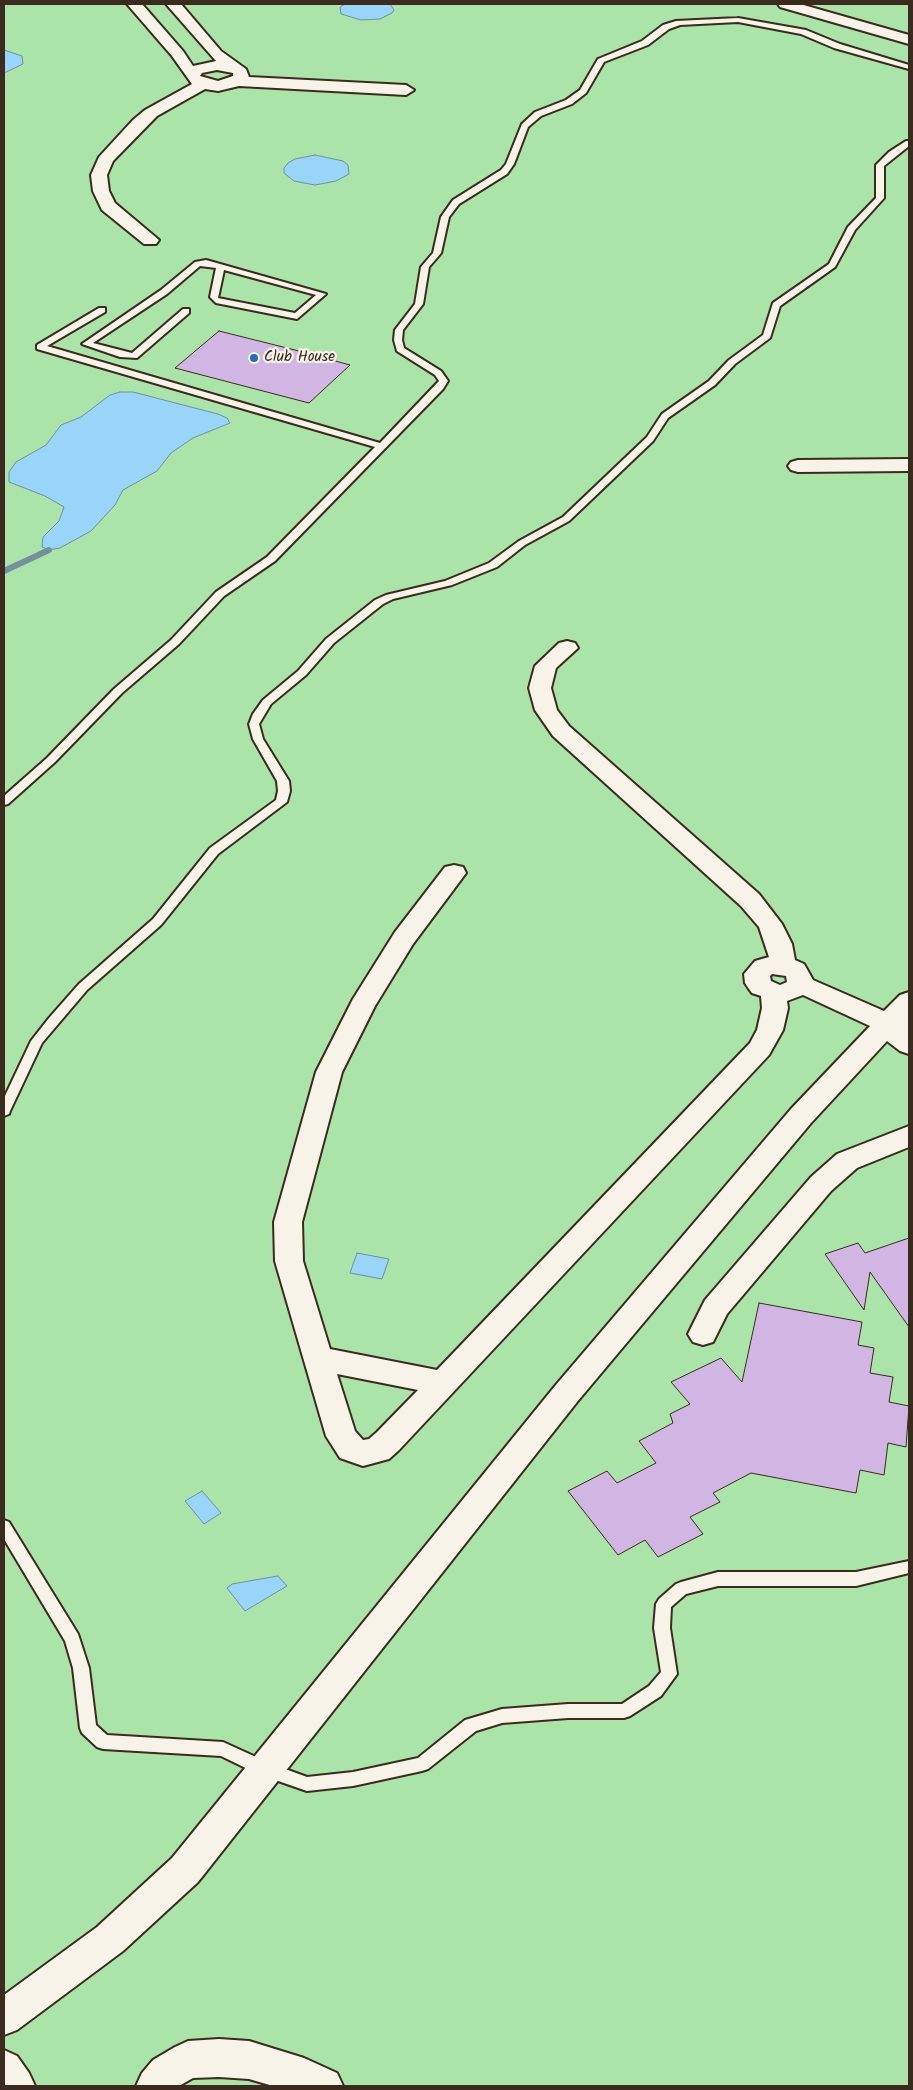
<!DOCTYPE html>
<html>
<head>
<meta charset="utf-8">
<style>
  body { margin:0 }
  #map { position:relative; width:913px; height:2090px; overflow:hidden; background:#f7f3e8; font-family:Kalam,sans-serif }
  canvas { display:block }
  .frame { position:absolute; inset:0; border:5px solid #3b2a1e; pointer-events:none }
</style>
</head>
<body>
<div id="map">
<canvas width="913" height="2090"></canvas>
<div class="frame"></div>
</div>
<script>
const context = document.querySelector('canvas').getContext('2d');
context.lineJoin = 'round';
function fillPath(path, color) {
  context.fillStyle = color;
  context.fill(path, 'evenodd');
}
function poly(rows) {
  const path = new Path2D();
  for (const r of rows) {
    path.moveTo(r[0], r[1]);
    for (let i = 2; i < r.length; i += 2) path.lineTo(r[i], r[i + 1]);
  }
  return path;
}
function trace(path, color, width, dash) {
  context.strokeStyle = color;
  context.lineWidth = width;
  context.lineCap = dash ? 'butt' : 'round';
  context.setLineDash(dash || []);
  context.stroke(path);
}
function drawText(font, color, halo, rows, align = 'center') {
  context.font = font + ' Kalam,sans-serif';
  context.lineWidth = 4.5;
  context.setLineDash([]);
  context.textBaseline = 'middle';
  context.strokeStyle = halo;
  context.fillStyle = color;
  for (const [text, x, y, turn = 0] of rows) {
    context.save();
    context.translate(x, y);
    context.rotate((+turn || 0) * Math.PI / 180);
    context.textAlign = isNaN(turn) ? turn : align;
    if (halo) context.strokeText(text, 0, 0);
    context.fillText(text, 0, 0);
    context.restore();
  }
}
fillPath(poly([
  [4,4,909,4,909,2086,4,2086]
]), '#abe4a8');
const water = poly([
  [345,4,390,4,394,10,392,13,380,19,361,20,341,14,340,7,345,4],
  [4,50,22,56,23,64,4,73,4,50],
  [315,155,343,161,348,165,349,174,336,181,315,185,294,181,284,173,284,168,288,163,295,159,315,155],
  [120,392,133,392,218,414,227,418,230,423,193,438,171,453,157,471,123,490,115,505,91,531,60,548,49,550,42,547,43,537,59,521,64,507,45,496,9,482,9,472,16,462,46,445,61,425,81,417,110,395,120,392],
  [357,1253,389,1259,382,1279,350,1273,357,1253],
  [202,1491,221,1513,204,1524,185,1501,202,1491],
  [278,1576,287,1586,245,1611,227,1588,232,1584,278,1576]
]);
fillPath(water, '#99d4f9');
trace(water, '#7390a1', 1);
trace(poly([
  [4,571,49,550]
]), '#7390a1', 6);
const building = poly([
  [219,331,295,350,350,365,309,403,175,368,219,331],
  [909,1238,909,1327,870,1272,864,1310,825,1254,858,1243,865,1253,909,1238],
  [759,1303,862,1322,858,1345,874,1348,870,1373,893,1377,889,1402,909,1406,906,1447,888,1443,884,1475,860,1470,856,1493,751,1473,713,1493,720,1502,690,1517,703,1534,658,1557,645,1540,618,1555,568,1491,607,1471,617,1483,656,1463,639,1441,673,1423,670,1414,690,1404,671,1382,721,1358,742,1382,759,1303]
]);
fillPath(building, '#d1b6e4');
trace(building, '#3b2a1e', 1);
const lane = poly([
  [738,18,806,30,840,44,909,65,909,69,834,48,801,34,738,22,680,25,669,29,648,45,604,62,586,93,572,104,541,116,528,127,514,164,507,174,459,204,449,217,441,253,429,267,423,304,403,330,402,340,404,348,441,371,448,381,443,389,275,561,224,596,179,644,122,693,55,762,8,804,4,805,4,796,47,758,114,689,171,640,216,592,267,557,375,447,37,349,37,345,99,308,105,308,105,312,47,346,380,443,439,381,435,375,397,351,394,340,395,330,415,304,421,267,433,253,441,217,453,200,501,170,506,164,522,124,535,112,566,100,580,90,598,59,642,41,663,25,676,21,738,18],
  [906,141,909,141,909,146,884,166,884,198,855,230,835,267,780,306,770,338,735,364,715,385,668,418,653,441,569,521,525,545,497,567,452,585,393,599,383,604,334,643,306,675,271,704,259,724,263,739,289,781,290,791,287,802,218,854,161,925,87,990,42,1043,10,1111,9,1114,4,1116,4,1098,31,1041,49,1018,79,984,153,919,210,848,276,800,278,791,277,781,253,739,249,724,253,714,263,700,298,671,326,639,375,600,386,595,445,581,489,563,519,541,563,517,647,437,662,414,709,381,729,360,763,335,773,303,829,264,848,227,876,198,876,165,889,152,906,141],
  [206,260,326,294,297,319,216,303,210,297,216,268,200,266,167,294,93,343,132,353,183,309,189,309,189,313,137,358,120,357,82,344,161,290,195,262,206,260],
  [224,270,316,295,295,313,218,298,224,270],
  [4,1520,9,1522,78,1634,89,1668,96,1725,107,1735,223,1742,269,1763,307,1777,353,1772,418,1758,465,1720,502,1709,568,1704,622,1704,649,1686,661,1672,654,1628,656,1604,659,1599,676,1584,681,1582,718,1572,856,1572,909,1561,909,1573,856,1586,718,1586,686,1594,671,1607,670,1628,677,1674,661,1696,630,1716,624,1718,568,1718,502,1723,476,1731,428,1769,422,1771,353,1786,307,1791,258,1774,221,1756,103,1749,97,1747,82,1733,80,1728,73,1668,65,1641,4,1539,4,1520]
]);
const street = poly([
  [127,4,142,4,183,51,193,66,216,61,166,4,181,4,221,51,246,69,249,77,406,85,414,90,406,95,239,86,218,91,205,89,157,116,113,161,107,175,109,191,115,203,159,240,156,244,144,244,102,210,93,191,91,175,99,157,133,120,145,110,192,84,172,56,127,4],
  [217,70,233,73,233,76,218,81,200,76,202,73,217,70],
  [778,4,800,4,909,35,909,44,780,7,778,4],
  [909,459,909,471,798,472,791,470,788,466,791,462,798,460,909,459],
  [567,641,575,643,578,648,556,668,551,688,557,710,569,726,759,894,782,924,792,944,795,960,804,964,813,980,884,1011,900,995,909,992,909,1054,900,1051,887,1041,811,1123,577,1402,198,1882,123,1951,17,2030,4,2035,4,1995,97,1927,172,1858,555,1386,791,1109,870,1026,803,995,787,1001,788,1008,783,1030,769,1055,399,1450,389,1459,363,1466,340,1458,326,1436,275,1261,274,1222,316,1072,353,999,395,932,445,867,454,865,463,867,466,873,413,944,375,1006,342,1072,302,1222,303,1261,330,1349,437,1370,750,1043,757,1030,762,1008,761,996,752,993,749,989,745,983,744,974,755,961,769,957,759,927,741,906,553,736,535,710,529,688,535,666,559,643,567,641],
  [772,974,786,976,787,982,780,985,771,981,770,976,772,974],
  [337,1374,418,1390,377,1432,369,1439,363,1440,355,1431,337,1374],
  [909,1126,909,1147,857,1168,831,1191,727,1314,713,1342,703,1345,693,1342,688,1334,705,1300,811,1177,837,1154,909,1126],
  [219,2039,249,2041,304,2058,337,2073,343,2086,273,2086,249,2079,219,2077,193,2078,179,2086,136,2086,142,2073,153,2060,175,2047,188,2041,219,2039],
  [4,2050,17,2056,29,2073,35,2086,4,2086,4,2050]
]);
trace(lane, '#3b2a1e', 4);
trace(street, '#3b2a1e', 4);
fillPath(lane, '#f7f3e8');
fillPath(street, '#f7f3e8');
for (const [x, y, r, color] of [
  [254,358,5,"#1f6fb2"]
]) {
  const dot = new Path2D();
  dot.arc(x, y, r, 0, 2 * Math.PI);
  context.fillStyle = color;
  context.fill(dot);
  trace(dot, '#f7f3e8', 2);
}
drawText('15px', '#3b2a1e', '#f7f3e8', [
  ["Club House",264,358]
], 'left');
</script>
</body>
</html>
